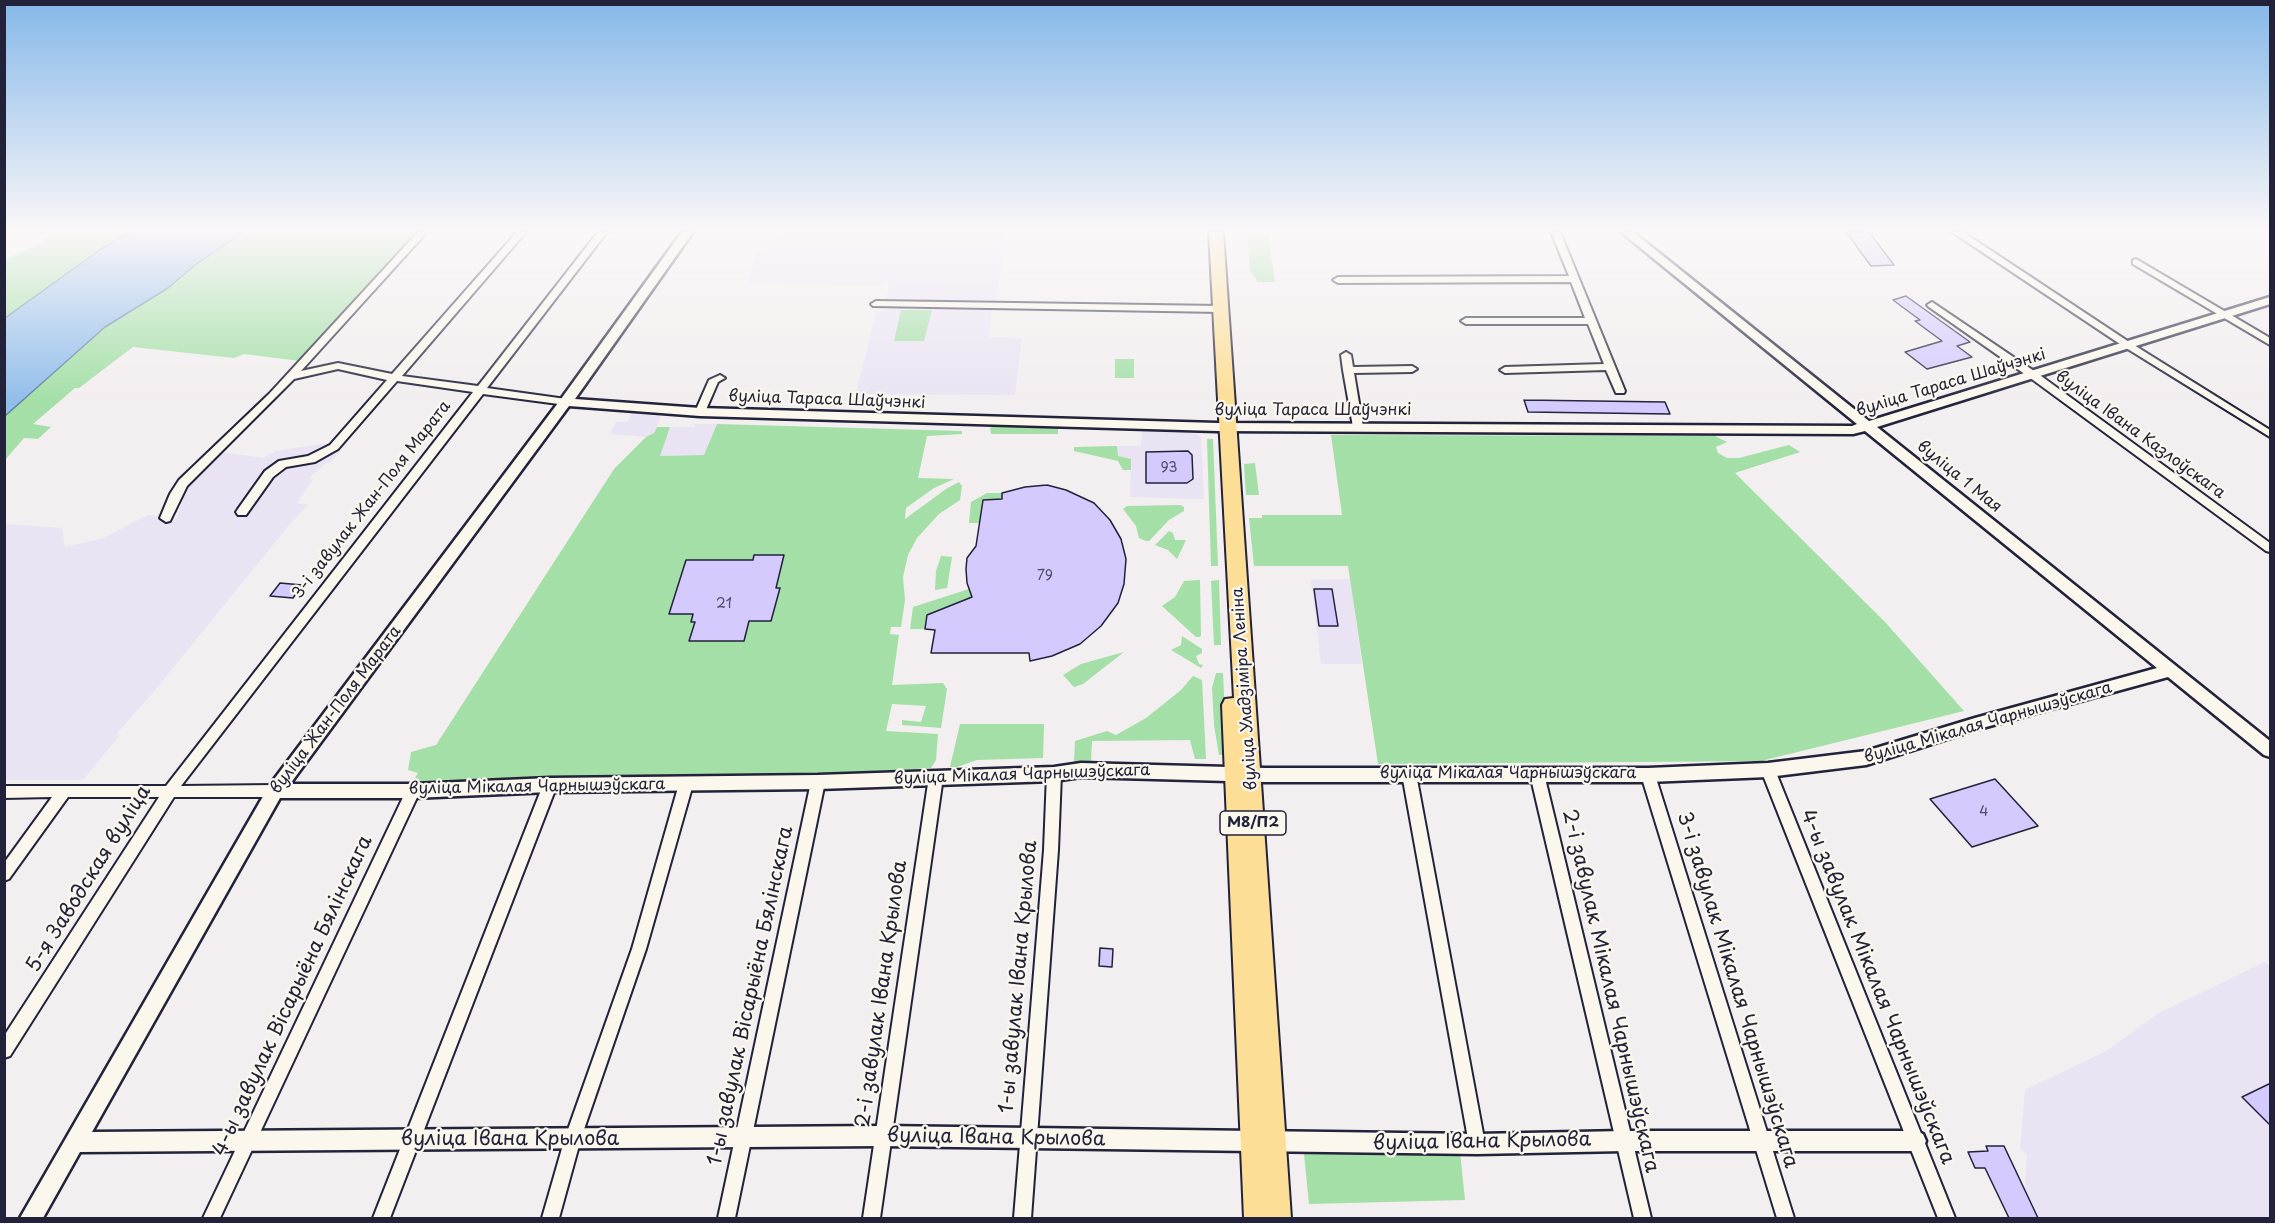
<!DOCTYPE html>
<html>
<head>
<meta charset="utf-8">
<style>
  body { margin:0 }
  #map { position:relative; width:2275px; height:1223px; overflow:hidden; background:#f3eeef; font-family:"Playpen Sans",sans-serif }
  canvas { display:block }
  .frame { position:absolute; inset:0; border:6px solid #22223b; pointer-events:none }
</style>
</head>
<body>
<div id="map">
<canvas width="2275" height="1223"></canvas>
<div class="frame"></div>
</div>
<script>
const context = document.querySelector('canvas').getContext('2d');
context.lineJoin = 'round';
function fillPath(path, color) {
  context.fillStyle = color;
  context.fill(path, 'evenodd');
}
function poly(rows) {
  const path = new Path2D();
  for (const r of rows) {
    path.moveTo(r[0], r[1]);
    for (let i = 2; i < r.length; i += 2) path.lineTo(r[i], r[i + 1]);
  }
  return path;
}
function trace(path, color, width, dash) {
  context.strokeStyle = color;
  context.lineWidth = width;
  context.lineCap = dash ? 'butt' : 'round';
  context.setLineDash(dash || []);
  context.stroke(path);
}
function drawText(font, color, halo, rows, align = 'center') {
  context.font = font + ' "Playpen Sans",sans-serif';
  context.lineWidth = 4.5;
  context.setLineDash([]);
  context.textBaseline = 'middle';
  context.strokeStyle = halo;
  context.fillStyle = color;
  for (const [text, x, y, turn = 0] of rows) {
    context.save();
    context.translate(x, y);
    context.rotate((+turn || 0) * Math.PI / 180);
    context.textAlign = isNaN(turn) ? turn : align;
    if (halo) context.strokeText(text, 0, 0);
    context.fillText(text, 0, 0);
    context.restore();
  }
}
fillPath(poly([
  [784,232,1006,232,1002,268,996,300,886,300,889,284,884,280,882,285,747,283,758,251],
  [894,308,992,309,989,337,1022,338,1015,395,856,394,876,312],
  [632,413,662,414,654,433,646,437,610,434,616,422,628,422],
  [695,424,717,424,704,455,659,456,670,427,694,427],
  [1142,431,1193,432,1201,437,1204,499,1130,497,1131,460,1117,456,1117,446,1141,446],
  [328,443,346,444,330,463,326,463,309,478,313,479,297,503,308,505,290,524,151,695,116,734,119,736,83,780,5,780,4,524,62,528,65,547,103,538,148,515,177,519,187,483,220,452,263,458,276,451],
  [1350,579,1362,664,1321,664,1311,580],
  [2265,962,2270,966,2270,1218,2039,1218,2025,1188,2027,1154,2020,1150,2025,1090,2108,1050,2157,1014]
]), '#eae3f3');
fillPath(poly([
  [53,232,130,232,101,249,5,318,4,260,42,243],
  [244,232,419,232,300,361,244,354,234,358,133,347,79,388,75,388,33,424,51,427,38,439,24,438,5,460,5,416,105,327,168,288,195,265],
  [1247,232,1268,232,1275,282,1258,282,1250,271],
  [901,310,932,310,924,341,894,341],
  [1115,359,1134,359,1134,378,1115,378],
  [717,424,962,431,962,434,927,436,918,478,954,479,934,488,906,508,905,519,946,489,959,482,962,486,960,500,939,514,917,538,908,555,903,577,905,600,901,627,891,627,890,634,899,635,892,685,943,683,947,689,941,728,902,725,902,720,921,722,926,706,892,704,886,731,938,734,936,760,931,768,867,772,865,775,412,783,418,773,408,770,411,752,436,745,614,469,646,437,654,433,657,427,670,427,660,456,704,455],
  [994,425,1058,426,1058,434,991,434,990,428],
  [1331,435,1715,436,1727,442,1716,447,1718,453,1727,458,1739,458,1789,445,1800,452,1735,473,1885,622,1964,711,1761,761,1378,764,1348,566,1254,566,1249,518,1262,518,1262,515,1342,515],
  [1207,439,1213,439,1218,566,1211,566],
  [1117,446,1118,456,1131,459,1131,470,1123,470,1118,461,1074,451,1074,447],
  [1255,463,1259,495,1246,495,1244,464],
  [987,493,1002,493,1002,499,983,500,980,523,969,523,971,502],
  [1180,505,1184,507,1184,511,1169,520,1149,541,1146,541,1139,538,1136,526,1123,509,1127,506],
  [1169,531,1173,533,1175,540,1186,540,1177,559,1168,550,1155,545],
  [941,556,952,557,947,588,935,590,936,571],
  [1200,580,1201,636,1199,637,1196,637,1162,606,1175,597,1184,581],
  [1219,580,1221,645,1214,645,1211,581],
  [969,589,972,597,927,615,925,629,910,629,913,607],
  [1182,636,1202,649,1202,653,1196,656,1199,664,1203,665,1201,668,1171,650,1181,645],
  [1124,652,1083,684,1074,687,1063,675,1081,664],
  [1216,673,1223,673,1227,755,1219,755,1214,725,1212,688],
  [1193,676,1202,680,1206,759,1195,759,1190,740,1092,741,1091,762,1074,762,1075,741,1107,731,1116,735,1146,718,1181,690],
  [960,724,1044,724,1043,758,977,760,957,767,950,767],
  [1460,1152,1465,1200,1309,1204,1304,1154]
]), '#a3dfa6');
const water = poly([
  [130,232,244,232,195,265,168,288,105,327,5,416,5,318,101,249,130,232]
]);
fillPath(water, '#90bdea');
trace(water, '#647fa4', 1.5);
const building = poly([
  [1846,232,1869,232,1894,265,1871,266,1846,232],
  [1906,296,1970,342,1957,346,1972,357,1927,369,1905,352,1942,341,1915,321,1920,320,1893,300,1906,296],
  [1524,400,1665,402,1670,414,1528,412,1524,400],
  [1188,451,1192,455,1193,479,1187,483,1146,483,1146,452,1188,451],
  [1047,485,1066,490,1094,503,1110,520,1121,539,1126,559,1124,584,1118,603,1101,626,1080,644,1052,656,1030,661,1029,653,931,653,935,630,925,629,927,615,972,597,967,583,966,569,967,558,976,546,983,500,1002,499,1002,493,1025,487,1047,485],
  [754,555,784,555,776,588,780,588,771,621,749,621,744,641,689,641,695,622,691,622,693,614,669,614,686,560,753,560,754,555],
  [280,583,302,585,293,598,270,596,280,583],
  [1314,589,1332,589,1338,626,1319,626,1314,589],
  [1995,779,2038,826,1972,847,1930,799,1995,779],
  [1100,948,1113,949,1112,967,1099,966,1100,948],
  [2271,1083,2271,1126,2242,1097,2271,1083],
  [1986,1146,2004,1146,2038,1218,2009,1218,1985,1168,1975,1168,1968,1152,1988,1151,1986,1146]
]);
fillPath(building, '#d4cafd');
trace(building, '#22223b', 1.5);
const minor = poly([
  [418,232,427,232,301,371,338,363,392,374,517,232,526,232,402,376,478,386,598,232,607,232,487,388,566,399,571,402,566,405,483,394,181,786,275,785,280,787,282,791,280,795,275,797,174,797,10,1056,4,1058,4,1036,159,797,68,797,9,879,4,881,4,863,52,797,4,798,4,786,166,786,473,392,397,381,338,449,315,462,286,467,273,477,246,515,238,515,236,512,238,509,265,471,279,461,308,456,330,445,387,380,338,369,294,379,187,486,170,521,166,522,160,518,170,494,179,480,269,394,418,232],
  [1551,232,1560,232,1625,391,1624,393,1616,393,1606,370,1505,373,1500,370,1505,367,1604,364,1588,324,1466,324,1461,321,1466,318,1585,318,1571,282,1338,283,1333,280,1338,277,1569,276,1551,232],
  [1952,232,1963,232,2129,342,2270,430,2270,437,2123,346,1952,232],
  [2136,259,2270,338,2270,345,2133,264,2133,260,2136,259],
  [876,301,1221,306,1226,309,1221,312,873,306,871,304,876,301],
  [1932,302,2037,373,2270,543,2270,552,2266,551,2029,377,1929,307,1927,305,1932,302],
  [1346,352,1351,355,1353,367,1412,366,1417,369,1412,372,1354,373,1363,427,1358,430,1353,427,1343,370,1341,355,1346,352],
  [720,375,725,378,718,382,705,412,704,414,696,414,695,412,709,380,720,375],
  [1768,764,1773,766,1775,770,1955,1218,1938,1218,1761,770,1763,766,1768,764],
  [1054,768,1059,770,1061,774,1058,850,1031,1218,1014,1218,1044,850,1047,774,1049,770,1054,768],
  [1409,768,1414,770,1416,774,1485,1144,1483,1150,1477,1152,1471,1150,1469,1144,1402,774,1404,770,1409,768],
  [1537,768,1542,770,1544,774,1651,1218,1634,1218,1530,774,1532,770,1537,768],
  [1648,769,1653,771,1655,775,1794,1218,1777,1218,1641,775,1643,771,1648,769],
  [936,771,941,773,943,777,880,1218,863,1218,929,777,931,773,936,771],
  [818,776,823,778,825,782,735,1218,718,1218,811,782,813,778,818,776],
  [686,778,691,780,693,784,646,949,581,1138,559,1218,542,1218,565,1138,632,949,679,784,681,780,686,778],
  [550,779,555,781,557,785,390,1218,373,1218,543,785,545,781,550,779],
  [413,785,418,787,420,791,220,1218,203,1218,406,791,408,787,413,785]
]);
const tertiary = poly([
  [682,232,693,232,575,399,700,408,1217,423,1852,426,1857,424,1621,232,1633,232,1869,421,2270,297,2270,304,1877,427,2270,741,2270,757,2264,755,2168,677,1975,730,1866,765,1768,777,1648,782,1265,782,1081,777,1054,781,818,789,550,792,413,798,280,798,92,1132,882,1126,1477,1134,1624,1131,1916,1131,1923,1134,1926,1141,1923,1148,1916,1151,1624,1151,1477,1154,882,1146,80,1152,43,1218,20,1218,269,786,561,399,682,232],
  [569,406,700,416,1217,431,1853,434,1865,431,2157,668,1975,718,1866,751,1768,763,1648,768,1265,768,1081,763,1054,767,818,775,550,778,413,784,290,784,569,406]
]);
const primary = poly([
  [1209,232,1223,232,1291,1218,1244,1218,1222,705,1225,699,1234,698,1209,232]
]);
trace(minor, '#22223b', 4);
trace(tertiary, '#22223b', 5);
trace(primary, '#22223b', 4);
fillPath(minor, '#fbf7ec');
fillPath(tertiary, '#fbf7ec');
fillPath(primary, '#fdde96');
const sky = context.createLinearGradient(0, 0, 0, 404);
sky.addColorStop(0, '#85b8e9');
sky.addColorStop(0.57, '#faf7f8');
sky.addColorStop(1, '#faf7f800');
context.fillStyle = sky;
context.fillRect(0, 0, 2275, 404);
drawText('14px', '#4e4c6c', null, [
  ["93",1169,468],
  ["79",1045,576],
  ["21",724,604],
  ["4",1984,812]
]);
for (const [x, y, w] of [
  [1253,823,66]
]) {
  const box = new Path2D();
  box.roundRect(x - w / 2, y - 12, w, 24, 4.5);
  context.fillStyle = '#fbf7ec';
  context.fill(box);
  trace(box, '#22223b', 1.5);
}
drawText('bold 15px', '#22223b', null, [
  ["М8/П2",1253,823]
]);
drawText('16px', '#22223b', '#fbf7ec', [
  ["вуліца Тараса Шаўчэнкі",1951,383,-17],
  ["вуліца Тараса Шаўчэнкі",827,400,2],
  ["вуліца Тараса Шаўчэнкі",1313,411],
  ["вуліца Івана Казлоўскага",2140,435,36],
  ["вуліца 1 Мая",1959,477,39],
  ["3-і завулак Жан-Поля Марата",372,500,-52],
  ["вуліца Уладзіміра Леніна",1245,689,-94],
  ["вуліца Жан-Поля Марата",336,710,-53],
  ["вуліца Мікалая Чарнышэўскага",1988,723,-16],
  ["вуліца Мікалая Чарнышэўскага",1508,774],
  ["вуліца Мікалая Чарнышэўскага",1022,775,-2],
  ["вуліца Мікалая Чарнышэўскага",537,787,-1]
]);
drawText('20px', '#22223b', '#fbf7ec', [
  ["5-я Заводская вуліца",89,879,-58],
  ["1-ы завулак Івана Крылова",1019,977,-85],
  ["4-ы завулак Мікалая Чарнышэўскага",1877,987,68],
  ["3-і завулак Мікалая Чарнышэўскага",1737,990,73],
  ["2-і завулак Мікалая Чарнышэўскага",1610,991,77],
  ["2-і завулак Івана Крылова",882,994,-82],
  ["4-ы завулак Вісарыёна Бялінскага",293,996,-65],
  ["1-ы завулак Вісарыёна Бялінскага",751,996,-78],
  ["вуліца Івана Крылова",996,1138,1],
  ["вуліца Івана Крылова",510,1139],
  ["вуліца Івана Крылова",1482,1142,-1]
]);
</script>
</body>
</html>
